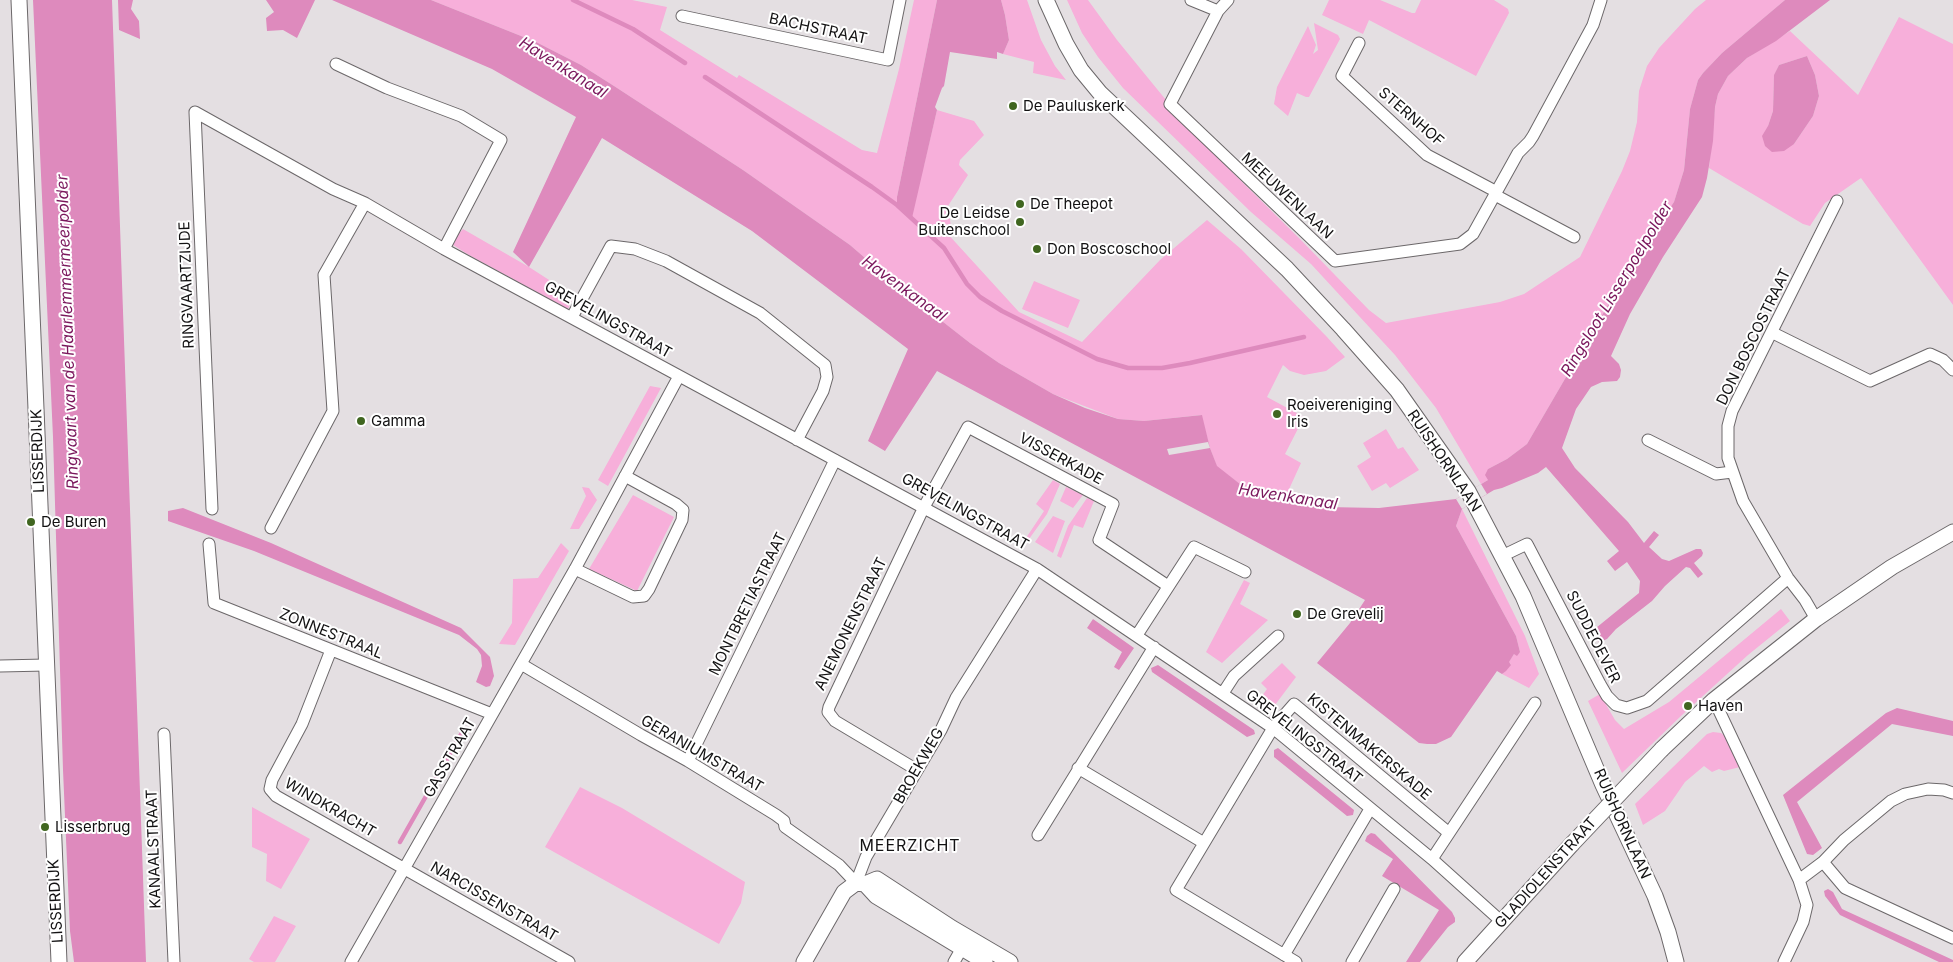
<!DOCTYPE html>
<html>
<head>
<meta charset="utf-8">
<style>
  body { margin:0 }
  canvas { display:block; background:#e4dfe2 }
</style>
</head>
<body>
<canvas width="1953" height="962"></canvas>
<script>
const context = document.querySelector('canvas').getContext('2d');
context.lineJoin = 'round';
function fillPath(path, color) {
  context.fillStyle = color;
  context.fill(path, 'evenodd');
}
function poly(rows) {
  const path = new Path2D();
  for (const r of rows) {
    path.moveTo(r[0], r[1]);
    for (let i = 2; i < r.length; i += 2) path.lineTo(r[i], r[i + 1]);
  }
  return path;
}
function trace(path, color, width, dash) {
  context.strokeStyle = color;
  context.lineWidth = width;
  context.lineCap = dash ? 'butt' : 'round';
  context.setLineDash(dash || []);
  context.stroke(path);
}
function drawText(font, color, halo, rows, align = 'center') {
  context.font = font + ' Inter,sans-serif';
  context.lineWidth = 4;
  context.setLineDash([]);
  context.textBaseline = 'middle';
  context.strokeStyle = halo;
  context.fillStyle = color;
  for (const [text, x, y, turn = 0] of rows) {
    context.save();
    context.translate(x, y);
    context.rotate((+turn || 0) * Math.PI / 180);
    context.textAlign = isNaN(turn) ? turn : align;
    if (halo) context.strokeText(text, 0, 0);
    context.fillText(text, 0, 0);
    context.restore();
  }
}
fillPath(poly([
  [431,0,632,0,667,7,660,30,737,78,739,75,862,150,877,153,899,69,914,0,937,0,897,197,924,165,937,110,974,121,984,135,960,160,959,165,968,175,948,206,951,227,946,232,1019,312,1082,342,1160,260,1207,220,1241,249,1327,337,1345,357,1326,371,1304,375,1290,371,1283,365,1267,397,1304,417,1285,454,1301,463,1285,498,1240,484,1217,467,1210,448,1201,415,1144,421,1118,419,1053,394,999,363,970,343,901,289,850,245,743,170,614,86,581,65,536,42],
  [1001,0,1027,0,1041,40,1055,66,1066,80,1033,73,1034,62,1003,54,1009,40,1005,15],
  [1067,0,1088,0,1117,40,1166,100,1166,107,1300,239,1369,310,1386,323,1500,302,1524,294,1580,257,1622,171,1630,151,1637,122,1639,91,1647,66,1659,48,1695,9,1706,0,1785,0,1722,53,1703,73,1698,80,1690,109,1684,170,1674,202,1629,269,1527,444,1507,459,1488,469,1488,480,1481,484,1436,408,1395,355,1311,264,1251,212,1123,88,1098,57,1082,33],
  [1329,0,1380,0,1412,13,1415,13,1421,0,1494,0,1508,9,1509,13,1476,76,1369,20,1363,34,1322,15],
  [1899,17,1953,44,1953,305,1861,178,1825,203,1810,226,1803,224,1709,168,1715,107,1718,94,1728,76,1747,58,1790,31,1858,95],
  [1807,56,1815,75,1819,96,1813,116,1794,144,1768,126,1773,111,1774,76,1779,65],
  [1314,23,1338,35,1340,39,1309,97,1306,97,1297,93,1288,116,1274,104,1277,87,1308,26,1316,45,1313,54,1318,50],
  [463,229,529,267,574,296,568,309,469,255,450,243],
  [1034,281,1080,300,1068,328,1022,309],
  [650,386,661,388,608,486,598,480],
  [1386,429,1398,449,1403,447,1419,470,1390,488,1386,483,1372,491,1357,466,1371,457,1363,443],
  [1053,480,1060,484,1047,514,1029,539,1026,538,1044,511,1036,504],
  [582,487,589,488,597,500,579,529,570,529,586,496],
  [1066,487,1083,495,1073,508,1060,501],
  [633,495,674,517,637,591,589,569],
  [1087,498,1094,501,1083,528,1074,525,1061,558,1057,556,1068,526],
  [1462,509,1525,636,1539,674,1529,688,1502,674,1511,664,1508,663,1514,654,1520,652,1516,636,1456,526],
  [1053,516,1065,521,1053,553,1035,542],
  [561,543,569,551,515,645,499,644,512,623,513,579,538,578],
  [1244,580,1250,583,1240,604,1268,620,1222,663,1206,652],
  [1781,609,1790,621,1748,655,1682,715,1622,773,1588,701,1600,694,1615,720,1624,729,1669,702],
  [1282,663,1296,677,1275,705,1262,696,1267,689,1261,683],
  [1713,732,1721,733,1727,738,1740,767,1724,771,1719,769,1712,772,1704,766,1685,782,1665,811,1643,825,1635,804,1707,734],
  [580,787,622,808,745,882,741,903,719,944,545,847],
  [252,807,310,839,281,889,266,881,267,854,252,847],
  [274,916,296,926,275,962,254,962,249,959]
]), '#f7afda');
fillPath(poly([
  [33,0,112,0,146,962,74,962,70,931,63,770,53,437],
  [118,0,133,0,131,9,139,21,140,39,119,30],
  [266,0,315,0,297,38,283,30,267,31,266,18,274,12],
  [332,0,431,0,536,42,581,65,614,86,743,170,850,245,901,289,970,343,999,363,1053,394,1085,408,1118,419,1144,421,1202,415,1210,448,1217,466,1240,484,1285,498,1326,507,1379,508,1456,499,1488,480,1485,475,1488,469,1507,459,1527,444,1629,269,1674,202,1684,170,1690,109,1698,80,1703,73,1722,53,1785,0,1830,0,1776,41,1747,58,1728,76,1718,94,1715,107,1713,141,1707,178,1702,197,1663,257,1630,314,1611,356,1619,364,1621,370,1620,377,1617,381,1602,382,1591,387,1576,409,1562,448,1575,468,1628,522,1644,543,1654,531,1659,535,1649,547,1662,559,1669,561,1696,549,1701,549,1703,553,1702,556,1694,563,1703,574,1698,578,1690,568,1686,567,1665,586,1652,601,1616,629,1607,639,1600,642,1593,639,1591,632,1639,593,1640,581,1627,562,1615,571,1607,561,1619,551,1546,467,1538,473,1502,488,1494,490,1462,509,1456,526,1516,636,1520,652,1517,656,1514,654,1509,662,1511,665,1506,671,1502,674,1497,671,1451,737,1436,744,1427,744,1419,743,1317,663,1350,623,1365,600,937,371,885,451,868,441,908,349,752,231,602,138,529,267,513,252,576,117,492,69],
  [937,0,1001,0,1005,15,1009,40,1003,54,997,52,997,59,950,52,944,86,942,88,935,107,937,110,912,218,897,205,897,197],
  [1807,56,1815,75,1819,96,1813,116,1794,144,1784,151,1772,152,1765,146,1762,136,1768,126,1773,111,1774,75,1779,65],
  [183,508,271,543,461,628,490,657,494,676,490,686,486,687,476,682,482,666,481,655,477,649,459,635,254,551,168,521,168,511],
  [1093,619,1134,648,1119,670,1114,667,1122,652,1087,628],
  [1158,665,1254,730,1255,734,1247,737,1152,672,1151,668],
  [1897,708,1953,721,1953,736,1892,724,1797,802,1822,848,1813,855,1807,854,1783,795,1886,713],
  [1278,748,1354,810,1353,815,1347,816,1274,757,1274,750],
  [1371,833,1375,834,1452,912,1455,918,1455,922,1448,927,1420,962,1406,962,1439,910,1382,876,1393,859,1365,841,1367,836],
  [1828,889,1833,892,1842,909,1953,960,1953,962,1939,962,1840,915,1825,896,1824,891]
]), '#de8abd');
fillPath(poly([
  [1208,442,1210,448,1169,455,1167,449],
  [1481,484,1487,494,1462,509,1456,499]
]), '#e4dfe2');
trace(poly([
  [573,0,633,29,685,63],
  [705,77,872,187,897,205,944,248,967,284,980,297,1002,311,1097,359,1128,368,1162,368,1190,363,1304,337],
  [400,842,463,731]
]), '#de8abd', 4.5);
const street = poly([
  [1191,0,1218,11],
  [1228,0,1218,11,1170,104,1335,261,1460,244,1473,234,1518,153,1529,142,1533,136,1593,25,1601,0],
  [682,16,888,60,900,0],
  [1359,43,1342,76,1427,155,1497,192],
  [336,64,387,88,461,116,501,140,444,249],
  [1495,195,1574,237],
  [572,317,611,246,635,249,666,261,760,313,825,365,827,377,823,391,797,440],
  [1773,333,1870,381,1930,354,1943,360,1953,370],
  [1648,440,1716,474,1732,472],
  [212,509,195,112,333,189,365,203,444,249,1037,569,1273,728,1432,859,1502,922],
  [271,528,333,411,324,275,365,203],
  [209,544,214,603,492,714],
  [1502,556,1527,544,1600,684,1607,696,1616,705,1627,708,1647,701,1788,578],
  [575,569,633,597,644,596,649,589,682,520,683,510,676,504,625,476],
  [1816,619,1805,600,1788,578,1743,501,1728,458,1728,426,1732,411,1837,201],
  [1137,635,1194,547,1245,572],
  [331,650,302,724,272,780,270,789,276,796,569,962],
  [521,664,641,735,688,761,776,815,784,821,785,827,839,865,856,883,866,857,941,730,956,698,1037,569],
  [0,666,46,665],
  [1223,693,1234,676,1278,636],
  [1714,700,1799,880,1807,905,1803,922,1784,962],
  [164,734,174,962],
  [688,761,835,460],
  [1078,768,1204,843],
  [917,770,835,721,828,712,829,707,924,507,968,427,1113,504,1099,540,1168,586],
  [1953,793,1944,790,1928,789,1905,794,1891,801,1844,840,1823,862,1845,888,1953,938],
  [1038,835,1154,647],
  [1432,859,1535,703],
  [1799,880,1823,862],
  [1284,955,1370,809],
  [351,962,575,569,679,376],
  [954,962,966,941],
  [1296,962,1176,890,1273,728,1294,704,1449,833],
  [1352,962,1394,889]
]);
const secondary = poly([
  [19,0,59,962],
  [1046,0,1066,44,1081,70,1100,93,1287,269,1343,329,1397,390,1468,491,1523,596,1603,785,1655,896,1668,932,1676,962],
  [1662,749,1714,700,1816,619,1892,567,1953,532],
  [865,884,876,896,985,962],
  [804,962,844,892,856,883,865,884,877,879,952,928,1010,962],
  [1465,962,1572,844]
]);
trace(street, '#6c686a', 13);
trace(secondary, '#6c686a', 17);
trace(street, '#fff', 11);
trace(secondary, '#fff', 15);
const secondaryBridge = poly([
  [1572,844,1662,749]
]);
trace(secondaryBridge, '#6c686a', 17, []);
trace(secondaryBridge, '#fff', 15);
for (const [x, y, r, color] of [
  [1013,106,5,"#406620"],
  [1020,204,5,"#406620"],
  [1020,222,5,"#406620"],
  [1037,249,5,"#406620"],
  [1277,414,5,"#406620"],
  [361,421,5,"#406620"],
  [31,522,5,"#406620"],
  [1297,614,5,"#406620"],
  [1688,706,5,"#406620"],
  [45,827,5,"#406620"]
]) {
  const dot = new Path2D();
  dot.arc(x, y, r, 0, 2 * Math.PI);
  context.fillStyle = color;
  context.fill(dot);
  trace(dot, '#fff', 2);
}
drawText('15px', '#131213', '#fff', [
  ["BACHSTRAAT",818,29,12],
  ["STERNHOF",1411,117,41],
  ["MEEUWENLAAN",1287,196,43],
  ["RINGVAARTZIJDE",187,285,-92],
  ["GREVELINGSTRAAT",608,320,29],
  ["DON BOSCOSTRAAT",1754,337,-64],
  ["LISSERDIJK",38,451,-92],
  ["VISSERKADE",1061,459,28],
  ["RUISHORNLAAN",1444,461,56],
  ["GREVELINGSTRAAT",965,512,29],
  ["MONTBRETIASTRAAT",748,604,-64],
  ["ANEMONENSTRAAT",851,624,-64],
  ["ZONNESTRAAL",331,634,22],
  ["SUDDEOEVER",1593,637,63],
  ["GREVELINGSTRAAT",1304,737,38],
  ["KISTENMAKERSKADE",1369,747,40],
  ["GERANIUMSTRAAT",702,754,30],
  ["GASSTRAAT",450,758,-60],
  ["BROEKWEG",919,766,-60],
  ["WINDKRACHT",330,808,30],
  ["RUISHORNLAAN",1622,824,66],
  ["KANAALSTRAAT",154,849,-92],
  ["GLADIOLENSTRAAT",1546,873,-48],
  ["LISSERDIJK",56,901,-93],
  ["NARCISSENSTRAAT",494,902,30]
]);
drawText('15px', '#131213', '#fff', [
  ["De Pauluskerk",1023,106],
  ["De Theepot",1030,204],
  ["De Leidse",1010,213,"right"],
  ["Buitenschool",1010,230,"right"],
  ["Don Boscoschool",1047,249],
  ["Roeivereniging",1287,405],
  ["Iris",1287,422],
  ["Gamma",371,421],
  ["De Buren",41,522],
  ["De Grevelij",1307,614],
  ["Haven",1698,706],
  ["Lisserbrug",55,827]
], 'left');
drawText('italic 16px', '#7a175c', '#fff', [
  ["Havenkanaal",563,68,32],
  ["Havenkanaal",904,289,36],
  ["Ringsloot Lisserpoelpolder",1617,289,-59],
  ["Ringvaart van de Haarlemmermeerpolder",68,332,-92],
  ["Havenkanaal",1288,497,9]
]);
context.letterSpacing = '1px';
drawText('16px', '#131213', '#fff', [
  ["MEERZICHT",910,846]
]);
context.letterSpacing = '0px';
</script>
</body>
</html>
